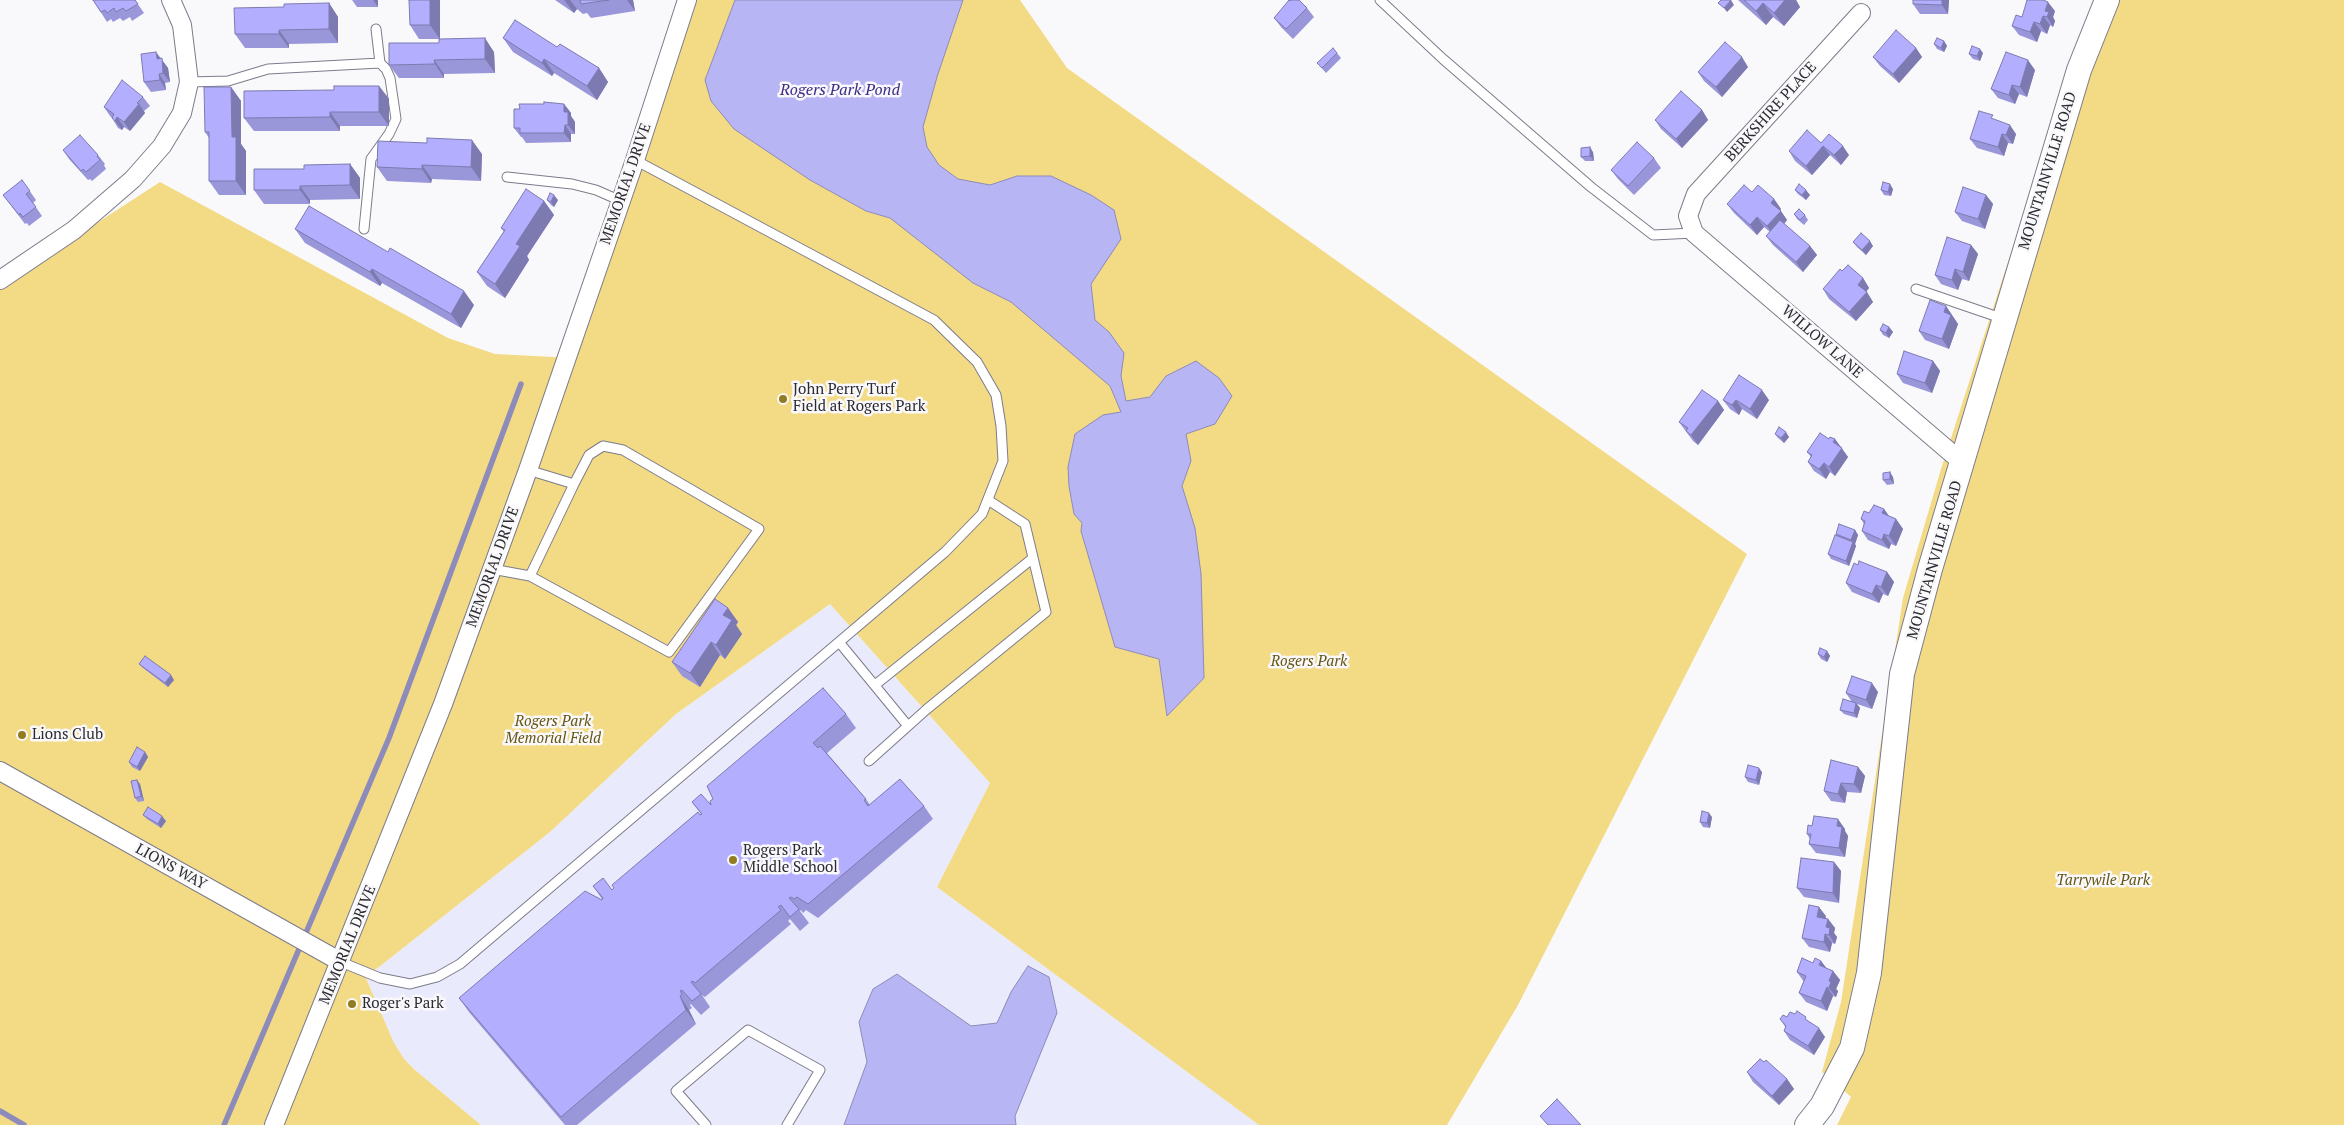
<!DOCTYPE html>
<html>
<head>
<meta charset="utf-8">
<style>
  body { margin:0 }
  canvas { display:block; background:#f9f9fc }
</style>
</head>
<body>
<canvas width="2344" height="1125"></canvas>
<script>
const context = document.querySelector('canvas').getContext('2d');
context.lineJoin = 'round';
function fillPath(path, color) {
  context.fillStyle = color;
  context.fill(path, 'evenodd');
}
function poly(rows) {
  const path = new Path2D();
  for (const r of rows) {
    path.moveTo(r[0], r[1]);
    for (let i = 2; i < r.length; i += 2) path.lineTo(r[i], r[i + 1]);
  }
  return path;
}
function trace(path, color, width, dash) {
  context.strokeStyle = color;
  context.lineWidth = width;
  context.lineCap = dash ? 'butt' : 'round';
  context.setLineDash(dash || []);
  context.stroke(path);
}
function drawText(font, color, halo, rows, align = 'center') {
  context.font = font + ' "PT Serif",serif';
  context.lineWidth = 5;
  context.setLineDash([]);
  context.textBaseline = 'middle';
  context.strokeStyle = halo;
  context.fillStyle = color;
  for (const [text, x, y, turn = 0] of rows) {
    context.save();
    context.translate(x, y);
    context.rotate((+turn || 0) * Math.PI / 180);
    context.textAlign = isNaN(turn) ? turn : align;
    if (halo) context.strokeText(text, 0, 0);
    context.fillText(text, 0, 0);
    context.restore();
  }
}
fillPath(poly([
  [830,604,990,783,937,887,1259,1125,481,1125,415,1070,404,1059,394,1043,365,976,379,967,550,832,676,714]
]), '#eaeafd');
fillPath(poly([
  [697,0,1020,0,1067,68,1747,554,1518,1005,1447,1125,1259,1125,937,887,990,783,830,604,676,714,550,832,379,967,365,976,394,1043,404,1059,415,1070,481,1125,0,1125,0,286,160,182,448,338,495,354,574,358,632,196],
  [2098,0,2344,0,2344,1125,1837,1125,1851,1097,1822,1072,1841,1002,1903,598,1941,469,2038,169]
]), '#f3da85');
const water = poly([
  [735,0,963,0,937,77,923,127,927,147,939,165,958,179,990,185,1017,176,1051,176,1091,195,1114,210,1121,239,1091,284,1095,320,1109,332,1124,353,1121,376,1126,401,1150,397,1166,376,1196,361,1219,378,1232,396,1215,424,1186,434,1191,461,1182,486,1195,528,1201,574,1204,678,1167,716,1159,659,1115,647,1081,531,1082,523,1074,514,1069,486,1068,467,1075,434,1103,415,1121,412,1110,386,1011,302,973,283,890,218,866,211,810,180,734,129,711,101,705,80,735,0],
  [1028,966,1049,977,1057,1013,1015,1116,1016,1125,844,1125,867,1062,859,1022,873,989,897,974,971,1026,997,1023,1011,992,1028,966]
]);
fillPath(water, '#b8b5f4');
trace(water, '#8d8bb9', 1);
trace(poly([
  [0,1111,24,1125],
  [224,1125,389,738,521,384]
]), '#8d8bb9', 5.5);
const lane = poly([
  [1380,0,1443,59,1591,187,1653,235,1694,233],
  [189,82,228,81,268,69,380,63,376,29],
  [507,177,572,184,596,190,621,201],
  [364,229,371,159,389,134,396,119,390,78,386,69,380,63],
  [1916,289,2004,319],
  [492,569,530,576,669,652,759,529,623,450,603,446,589,455,574,484,528,470],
  [530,576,574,484],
  [839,642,908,726],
  [875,685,1033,558],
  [869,761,927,709,1046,612,1025,524,988,500],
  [341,962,380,978,410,984,437,977,460,964,945,552,982,514,1003,461,1001,426,996,395,977,362,934,320,635,160],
  [706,1125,676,1091,748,1030,820,1070,787,1125]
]);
const street = poly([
  [1861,13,1696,194,1688,216,1694,233,1963,463],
  [0,280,74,230,133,179,162,146,182,113,189,82,182,25,171,0],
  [0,771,341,962],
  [274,1125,443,704,528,470,635,160,687,0]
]);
const secondary = poly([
  [1807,1125,1822,1106,1852,1048,1869,973,1902,674,1930,569,2079,70,2107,0]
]);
trace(lane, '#7d7c8b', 11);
trace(street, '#7d7c8b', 20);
trace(secondary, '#7d7c8b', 26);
trace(lane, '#fff', 9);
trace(street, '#fff', 18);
trace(secondary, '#fff', 24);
fillPath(poly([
  [93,0,135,0,144,13,132,21,130,17,123,21,120,18,113,22,111,19,107,22],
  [352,0,378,0,378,7,357,7],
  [440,0,440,39,419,39,410,25],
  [555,0,633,0,635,11,591,18,587,13,583,14,577,9,574,13],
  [1738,0,1796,0,1800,7,1784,26,1773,17,1766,25],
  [1913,0,1949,0,1948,14,1920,14,1913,4],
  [1290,1,1307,8,1314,17,1293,39,1281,27,1274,18],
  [329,3,338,17,338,43,289,44,289,48,245,48,235,34],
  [2055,11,2053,17,2055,21,2053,27,2050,25,2047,34,2041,31,2037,42,2019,35,2012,26,2022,17],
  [503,38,557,47,599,68,608,82,597,100,554,73,552,76,513,52],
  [1944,41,1947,46,1944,52,1937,49,1934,44],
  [439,43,494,52,495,73,444,74,444,78,399,78,389,65],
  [1916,48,1922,57,1899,83,1880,66,1873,57],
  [1337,53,1341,58,1326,73,1317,63],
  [1983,53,1980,61,1973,59,1969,54],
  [161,59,168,68,170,82,165,83,166,90,151,92,144,82],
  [1748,67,1722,97,1704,81,1698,72],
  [2035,70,2027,97,2019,94,2015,104,1998,98,1991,89],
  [379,86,389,99,389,126,340,126,340,131,254,131,244,118,334,90],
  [231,87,241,101,241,144,246,151,246,195,219,195,209,181,209,138,205,132],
  [143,97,150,106,144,111,145,113,130,131,124,127,122,130,118,128,112,118,110,116,104,107],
  [564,104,571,113,571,116,575,122,575,134,571,134,571,142,526,143,522,137,521,137,514,128,520,109],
  [1702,110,1708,120,1682,148,1661,129,1655,120],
  [1996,120,2016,134,2013,144,2008,143,2004,156,1977,148,1970,139],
  [1821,143,1849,155,1841,165,1830,155,1812,175,1795,161,1789,151],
  [63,150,98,155,105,164,104,165,106,169,92,181,90,179,88,180,69,159],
  [1593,152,1594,161,1585,161,1581,157],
  [482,154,481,181,432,179,431,183,387,181,377,167],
  [1654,158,1661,168,1634,195,1618,179,1611,170],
  [350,164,360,178,360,199,310,200,310,204,264,204,254,190,304,169],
  [22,180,36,200,33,203,42,216,29,226,27,223,25,224,3,195],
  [1893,189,1891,196,1884,195,1881,190],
  [1795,190,1810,195,1806,200,1798,194],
  [1752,192,1774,199,1781,209,1780,210,1787,220,1784,224,1810,246,1817,255,1803,272,1773,245,1766,236,1770,232,1764,227,1757,235,1734,213,1727,204],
  [1986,195,1993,204,1985,229,1962,221,1955,212],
  [547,200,558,200,554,207,551,205],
  [544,201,554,215,527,256,529,260,505,298,487,286,477,272,504,232,501,228],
  [1794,214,1805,215,1808,220,1804,225,1797,219],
  [295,229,474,305,461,328,382,283,380,286,305,243],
  [1853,242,1873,246,1866,255,1857,247],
  [1971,245,1978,254,1969,281,1962,279,1958,290,1941,284,1935,275],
  [1842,271,1863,278,1869,288,1866,292,1873,302,1856,321,1829,299,1823,289],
  [1946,306,1958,324,1949,349,1925,340,1919,331],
  [1889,327,1893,332,1889,338,1883,335,1880,330],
  [1933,361,1940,371,1932,393,1903,383,1897,374],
  [1723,400,1769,400,1757,419,1742,409,1739,415,1730,409],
  [1718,401,1724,410,1698,445,1693,441,1679,422],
  [1775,434,1789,437,1784,443,1778,438],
  [1829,439,1835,439,1848,457,1835,476,1830,472,1826,479,1814,471,1808,462,1811,457,1807,452],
  [1893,477,1894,484,1887,485,1883,480],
  [1884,509,1889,516,1896,519,1903,529,1896,546,1891,544,1889,549,1868,540,1862,531,1864,524,1861,519,1869,513],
  [1855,530,1858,535,1855,544,1856,546,1849,566,1831,559,1828,554,1837,535,1836,534],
  [1887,572,1894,582,1888,596,1883,594,1879,603,1852,592,1846,583],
  [728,608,738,622,736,625,742,634,725,659,720,655,700,687,682,676,672,662],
  [1827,651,1830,656,1827,662,1821,659,1818,654],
  [139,664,174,680,168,687,143,668],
  [1878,692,1872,709,1857,704,1860,708,1857,718,1844,714,1840,710,1852,702,1846,693],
  [846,714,856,728,827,753,866,799,870,805,924,806,933,819,818,918,806,910,803,913,801,910,800,911,809,923,800,931,790,919,788,921,791,924,705,997,702,995,710,1007,701,1015,691,1004,690,1005,692,1008,689,1010,696,1024,577,1125,565,1125,469,1012,459,998,602,900,602,899,593,886,612,890,701,814,692,802,711,805],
  [145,752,148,757,140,771,132,767,129,762],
  [1858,767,1865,776,1861,793,1847,792,1845,803,1831,801,1824,791],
  [1762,772,1759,785,1748,782,1745,777],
  [140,784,144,801,138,802,135,798],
  [143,815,166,821,161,828,147,819],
  [1712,817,1710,828,1703,827,1700,822],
  [1845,829,1845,831,1848,836,1845,857,1816,853,1809,844,1810,839,1807,834],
  [1834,862,1841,871,1839,903,1804,897,1797,888],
  [1826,916,1825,918,1828,919,1835,928,1834,933,1837,937,1835,944,1832,943,1830,952,1809,947,1802,938],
  [1821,961,1826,968,1833,971,1840,980,1836,989,1838,991,1836,997,1833,996,1827,1011,1806,1002,1799,993,1804,982,1797,972,1813,963],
  [1787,1017,1811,1023,1825,1037,1814,1055,1790,1040,1784,1031,1786,1028,1780,1019],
  [1747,1072,1787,1079,1794,1089,1779,1105,1753,1082]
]), '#9a96da');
fillPath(poly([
  [373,0,378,0,378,7],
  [430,0,440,0,440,39,430,25],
  [564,0,570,0,577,9,574,13],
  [627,0,633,0,635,11],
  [1731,0,1734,5,1727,12,1724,8],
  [1785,0,1796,0,1800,7,1784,26,1774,13],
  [1942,0,1949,0,1948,14,1942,5],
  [2048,2,2055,11,2053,17,2055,21,2053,27,2047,17,2045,11],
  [329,3,338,17,338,43,329,29],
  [1763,3,1773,17,1766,25,1756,11],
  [2043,16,2050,25,2047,34,2040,24],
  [2034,22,2041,31,2037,42,2030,32],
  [279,30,289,44,289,48,279,34],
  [485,38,494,52,495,73,485,59],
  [1944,41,1947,46,1944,52,1941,48],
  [1916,48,1922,57,1899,83,1893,74],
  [1980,49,1983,53,1980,61,1977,56],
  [156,52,168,68,170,82,163,73,157,59],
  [1742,57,1748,67,1722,97,1716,87],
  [544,59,554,73,552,76,542,63],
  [434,60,444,74,444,78,435,64],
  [2028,60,2035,70,2027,97,2020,87],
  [599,68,608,82,597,100,587,86],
  [159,74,165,83,166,90,160,80],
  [2012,85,2019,94,2015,104,2009,95],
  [379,86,389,99,389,126,379,112],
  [231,87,241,101,241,144,246,151,246,195,236,181,232,137],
  [139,104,145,113,130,131,124,122],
  [564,104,571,113,571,116,575,122,575,134,568,125,564,112],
  [1702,110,1708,120,1682,148,1676,139],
  [330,112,340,126,340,131,330,117],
  [117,117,124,127,122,130,115,121],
  [565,125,571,134,571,142,564,133],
  [2010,125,2016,134,2013,144,2006,135],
  [2002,134,2008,143,2004,156,1998,147],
  [472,140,482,154,481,181,471,167],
  [1823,146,1830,155,1812,175,1806,166],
  [1843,146,1849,155,1841,165,1834,155],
  [1590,147,1593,152,1594,161,1590,156],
  [350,164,360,178,360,199,350,185],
  [422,165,432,179,431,183,422,169],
  [1890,184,1893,189,1891,196,1888,192],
  [300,186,310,200,310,204,300,190],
  [1806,190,1810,195,1806,200,1802,195],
  [554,195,558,200,554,207,551,202],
  [1986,195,1993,204,1985,229,1978,219],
  [1774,199,1781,209,1778,212,1771,203],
  [544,201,554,215,527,256,529,260,505,298,495,284,516,244],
  [1781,211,1787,220,1774,236,1767,226],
  [1757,217,1764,227,1757,235,1750,225],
  [1870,241,1873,246,1866,255,1862,250],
  [1971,245,1978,254,1969,281,1963,272],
  [1810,246,1817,255,1803,272,1796,262],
  [372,269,382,283,380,286,370,272],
  [1955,269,1962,279,1958,290,1952,280],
  [1863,278,1869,288,1864,294,1858,285],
  [464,291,474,305,461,328,451,314],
  [1867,292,1873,302,1856,321,1849,312],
  [1946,306,1958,324,1949,349,1942,339,1944,312],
  [1889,327,1893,332,1889,338,1886,333],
  [1933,361,1940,371,1932,393,1925,383],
  [1762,390,1769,400,1757,419,1750,409],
  [1736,400,1742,409,1739,415,1732,405],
  [1718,401,1724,410,1698,445,1691,435],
  [1786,432,1789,437,1784,443,1781,438],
  [1835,439,1848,457,1835,476,1829,467,1833,442],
  [1824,463,1830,472,1826,479,1819,469],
  [1890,472,1893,477,1894,484,1890,479],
  [1884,509,1891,519,1882,513],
  [1896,519,1903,529,1896,546,1889,536],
  [1855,530,1858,535,1855,544,1856,546,1849,566,1846,561,1853,542,1851,540],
  [1884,534,1891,544,1889,549,1882,540],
  [1887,572,1894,582,1888,596,1881,587],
  [1876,585,1883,594,1879,603,1872,594],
  [728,608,738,622,736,625,742,634,725,659,716,645,723,615],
  [711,642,720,655,700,687,690,673],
  [1827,651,1830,656,1827,662,1824,657],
  [171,675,174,680,168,687,165,683],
  [1872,683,1878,692,1872,709,1866,700],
  [1856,703,1860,708,1857,718,1854,713],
  [145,752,148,757,140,771,137,767],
  [1858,767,1865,776,1861,793,1854,784],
  [1759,768,1762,772,1759,785,1756,780],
  [137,780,140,784,144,801,141,796],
  [1841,783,1847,792,1845,803,1838,794],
  [1709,813,1712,817,1710,828,1707,823],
  [162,816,166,821,161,828,158,824],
  [1838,819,1845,829,1845,831,1848,836,1845,857,1839,848,1837,826],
  [1834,862,1841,871,1839,903,1833,893],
  [1819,907,1826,916,1824,926,1817,917],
  [1828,919,1835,928,1834,933,1837,937,1835,944,1829,935,1826,927],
  [1825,934,1832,943,1830,952,1824,942],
  [1821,961,1828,970,1819,965],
  [1833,971,1840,980,1836,989,1838,991,1836,997,1829,988,1829,981],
  [1827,987,1833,996,1827,1011,1821,1001],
  [680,996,689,1010,696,1024,686,1010],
  [1819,1028,1825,1037,1814,1055,1808,1046],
  [1787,1079,1794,1089,1779,1105,1772,1096]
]), '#7d7ab1');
const building = poly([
  [93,0,135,0,138,4,126,11,123,8,116,12,114,8,107,13,105,10,101,12,93,0],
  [409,0,430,0,430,25,410,25,409,0],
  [580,0,609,0,581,4,580,0],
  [1289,0,1290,1,1291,0,1299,0,1307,8,1286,29,1274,18,1289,0],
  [1721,0,1731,0,1724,8,1718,3,1721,0],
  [1744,0,1785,0,1774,13,1763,3,1756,11,1744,0],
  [1913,0,1942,0,1942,5,1913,4,1913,0],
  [2027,0,2043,0,2048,2,2045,11,2049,12,2047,17,2043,16,2040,24,2034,22,2030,32,2012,26,2016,15,2022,17,2027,0],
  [329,3,329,29,279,30,279,34,235,34,234,8,284,7,284,4,329,3],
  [515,20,557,47,560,44,599,68,587,86,544,59,542,63,503,38,515,20],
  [1896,30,1916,48,1893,74,1873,57,1896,30],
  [485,38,485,59,434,60,435,64,389,65,389,43,439,43,439,39,485,38],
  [1937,38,1944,41,1941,48,1934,44,1937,38],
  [1725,42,1742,57,1716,87,1698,72,1725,42],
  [1972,46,1980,49,1977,56,1969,54,1972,46],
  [1333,48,1337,53,1322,68,1317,63,1333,48],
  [156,52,157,59,162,58,163,73,159,74,160,80,144,82,141,54,156,52],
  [2006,52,2028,60,2020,87,2012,85,2009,95,1991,89,2006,52],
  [122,80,143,97,137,103,139,104,124,122,117,117,115,121,112,118,114,114,104,107,122,80],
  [334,86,379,86,379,112,330,112,330,117,244,118,244,91,334,90,334,86],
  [204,87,231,87,232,137,236,137,236,181,209,181,209,132,205,132,204,87],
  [1681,91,1702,110,1676,139,1655,120,1681,91],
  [544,102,564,104,564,112,568,112,568,125,565,125,564,133,520,133,520,128,514,128,514,109,520,109,519,104,544,104,544,102],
  [1979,111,1993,115,1991,118,2010,125,2006,135,2002,134,1998,147,1970,139,1979,111],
  [1807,130,1821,143,1829,134,1843,146,1834,155,1823,146,1806,166,1789,151,1807,130],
  [80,135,98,155,97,156,100,160,86,172,83,169,81,171,63,150,80,135],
  [427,138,472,140,471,167,422,165,422,169,377,167,378,141,427,143,427,138],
  [1637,142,1654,158,1628,186,1611,170,1637,142],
  [1590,147,1590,156,1581,157,1581,148,1590,147],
  [350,164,350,185,300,186,300,190,254,190,254,169,304,169,304,165,350,164],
  [22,180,30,191,26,194,36,207,23,217,20,213,19,215,3,195,22,180],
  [1883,182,1890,184,1888,192,1881,190,1883,182],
  [1799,184,1806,190,1802,195,1795,190,1799,184],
  [1744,185,1752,192,1758,185,1774,199,1771,203,1781,211,1767,226,1757,217,1750,225,1727,204,1744,185],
  [1963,187,1986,195,1978,219,1955,212,1963,187],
  [526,189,544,201,516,244,520,246,495,284,477,272,505,230,501,228,526,189],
  [550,193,554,195,551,202,547,200,550,193],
  [309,206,388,252,390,248,464,291,451,314,372,269,370,272,295,229,309,206],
  [1799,209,1805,215,1800,220,1794,214,1799,209],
  [1780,220,1810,246,1796,262,1766,236,1780,220],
  [1861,233,1870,241,1862,250,1853,242,1861,233],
  [1947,237,1971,245,1963,272,1955,269,1952,280,1935,275,1947,237],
  [1848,265,1863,278,1858,285,1867,292,1849,312,1823,289,1840,269,1842,271,1848,265],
  [1930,300,1946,306,1944,312,1951,315,1942,339,1919,331,1930,300],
  [1883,324,1889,327,1886,333,1880,330,1883,324],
  [1904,351,1933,361,1925,383,1897,374,1904,351],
  [1739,375,1762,390,1750,409,1736,400,1732,405,1723,400,1739,375],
  [1702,390,1718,401,1691,435,1686,431,1688,428,1679,422,1702,390],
  [1779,427,1786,432,1781,438,1775,434,1779,427],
  [1820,433,1829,439,1830,437,1835,439,1833,442,1842,448,1829,467,1824,463,1819,469,1808,462,1812,455,1807,452,1820,433],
  [1890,472,1890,479,1883,480,1883,473,1890,472],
  [1874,505,1884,509,1882,513,1896,519,1889,536,1884,534,1882,540,1862,531,1865,521,1861,519,1864,511,1869,513,1874,505],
  [1839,524,1855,530,1851,540,1836,534,1839,524],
  [1835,535,1853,542,1846,561,1828,554,1835,535],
  [1859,561,1887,572,1881,587,1876,585,1872,594,1846,583,1854,563,1858,565,1859,561],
  [715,599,728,608,723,615,732,620,716,645,711,642,690,673,672,662,715,599],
  [1820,648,1827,651,1824,657,1818,654,1820,648],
  [145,656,171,675,165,683,139,664,145,656],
  [1852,676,1872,683,1866,700,1846,693,1852,676],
  [823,688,846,714,813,743,818,748,820,746,866,799,864,800,868,806,900,779,924,806,808,904,797,897,794,899,791,897,789,898,799,909,790,917,781,905,778,907,781,910,695,983,693,981,691,982,701,994,692,1001,682,990,680,991,682,994,680,996,686,1010,561,1117,459,998,585,891,602,900,603,898,593,886,603,878,612,890,614,888,612,885,698,812,700,815,702,814,692,802,701,794,711,805,710,801,713,799,707,786,823,688],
  [1843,699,1856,703,1854,713,1840,710,1843,699],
  [137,747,145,752,137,767,129,762,137,747],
  [1831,760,1858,767,1854,784,1841,783,1838,794,1824,791,1831,760],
  [1748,765,1759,768,1756,780,1745,777,1748,765],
  [137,780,141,796,135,798,131,781,137,780],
  [148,807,162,816,158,824,143,815,148,807],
  [1702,811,1709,813,1707,823,1700,822,1702,811],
  [1814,816,1838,819,1837,826,1842,827,1839,848,1809,844,1811,834,1807,834,1808,825,1812,826,1814,816],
  [1801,858,1834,862,1833,893,1797,888,1801,858],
  [1809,905,1819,907,1817,917,1828,919,1826,927,1830,928,1829,935,1825,934,1824,942,1802,938,1809,905],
  [1802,958,1813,963,1815,958,1821,961,1819,965,1833,971,1829,981,1831,982,1829,988,1827,987,1821,1001,1799,993,1806,976,1797,972,1802,958],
  [1797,1011,1806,1017,1805,1019,1819,1028,1808,1046,1784,1031,1786,1026,1780,1019,1783,1015,1787,1017,1790,1012,1795,1014,1797,1011],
  [1760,1059,1764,1062,1766,1060,1787,1079,1772,1096,1747,1072,1760,1059],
  [1557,1099,1581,1125,1548,1125,1540,1116,1557,1099]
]);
fillPath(building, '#b3aefd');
trace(building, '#7d7ab1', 1);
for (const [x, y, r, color] of [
  [783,399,5,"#937b22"],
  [22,735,5,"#937b22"],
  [733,860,5,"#937b22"],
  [352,1004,5,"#937b22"]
]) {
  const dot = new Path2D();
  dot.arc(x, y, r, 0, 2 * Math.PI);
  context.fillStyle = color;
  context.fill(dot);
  trace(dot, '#f9f9fc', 2);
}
drawText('15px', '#2a2a30', '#f9f9fc', [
  ["BERKSHIRE PLACE",1771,112,-48],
  ["MOUNTAINVILLE ROAD",2048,171,-73],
  ["MEMORIAL DRIVE",626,184,-71],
  ["WILLOW LANE",1822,342,41],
  ["MOUNTAINVILLE ROAD",1935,560,-74],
  ["MEMORIAL DRIVE",493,567,-70],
  ["LIONS WAY",171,867,29],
  ["MEMORIAL DRIVE",348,945,-68]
]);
drawText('15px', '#2a2a30', '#f9f9fc', [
  ["John Perry Turf",793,390],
  ["Field at Rogers Park",793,407],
  ["Lions Club",32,735],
  ["Rogers Park",743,851],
  ["Middle School",743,868],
  ["Roger's Park",362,1004]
], 'left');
drawText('italic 15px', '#675512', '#f9f9fc', [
  ["Rogers Park",1309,662],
  ["Rogers Park",553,722],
  ["Memorial Field",553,739],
  ["Tarrywile Park",2103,881]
]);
drawText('italic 16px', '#3e2c85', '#f9f9fc', [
  ["Rogers Park Pond",840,90]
]);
</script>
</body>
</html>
